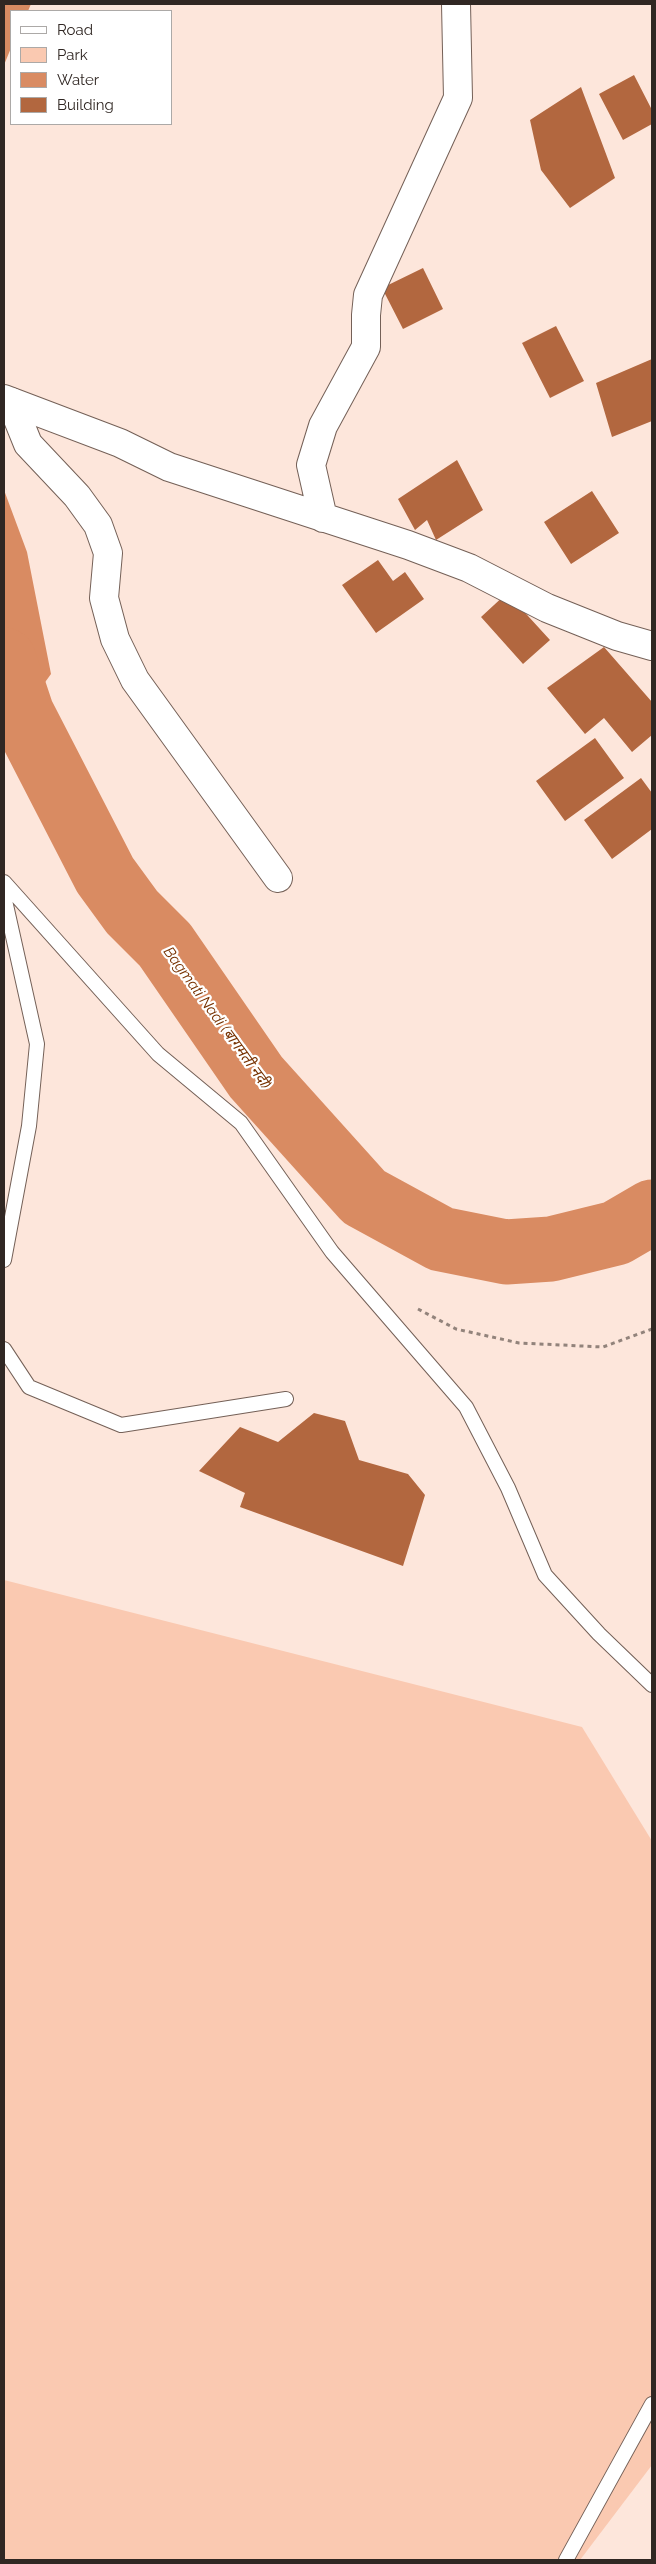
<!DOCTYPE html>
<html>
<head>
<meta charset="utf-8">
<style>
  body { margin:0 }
  #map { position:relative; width:656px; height:2564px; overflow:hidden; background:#fde6db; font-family:Raleway,sans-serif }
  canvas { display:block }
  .frame { position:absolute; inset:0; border:5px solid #302723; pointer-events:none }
  .legend { position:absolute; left:10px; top:10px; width:162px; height:115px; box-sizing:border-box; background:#fff; border:1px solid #aca9a7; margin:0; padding:6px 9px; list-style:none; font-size:15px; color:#302723 }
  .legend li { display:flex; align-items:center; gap:10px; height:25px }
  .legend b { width:25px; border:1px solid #aca9a7 }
</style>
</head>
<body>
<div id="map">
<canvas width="656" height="2564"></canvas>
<div class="frame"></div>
<ul class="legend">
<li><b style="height:6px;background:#fff"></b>Road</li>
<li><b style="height:14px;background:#fac9b1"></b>Park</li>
<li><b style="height:14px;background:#d98b62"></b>Water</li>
<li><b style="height:14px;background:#b2673f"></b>Building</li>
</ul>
</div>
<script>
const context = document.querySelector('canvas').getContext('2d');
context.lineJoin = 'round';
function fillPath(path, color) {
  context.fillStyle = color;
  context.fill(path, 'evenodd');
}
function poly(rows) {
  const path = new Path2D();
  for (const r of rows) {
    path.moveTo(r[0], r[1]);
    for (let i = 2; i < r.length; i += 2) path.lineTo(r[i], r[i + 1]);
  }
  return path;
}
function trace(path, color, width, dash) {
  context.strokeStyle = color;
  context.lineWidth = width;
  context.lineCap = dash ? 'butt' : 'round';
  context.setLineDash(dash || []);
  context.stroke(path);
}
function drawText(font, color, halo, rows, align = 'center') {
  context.font = font + ' Raleway,"Noto Sans Devanagari",sans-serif';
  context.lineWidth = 4.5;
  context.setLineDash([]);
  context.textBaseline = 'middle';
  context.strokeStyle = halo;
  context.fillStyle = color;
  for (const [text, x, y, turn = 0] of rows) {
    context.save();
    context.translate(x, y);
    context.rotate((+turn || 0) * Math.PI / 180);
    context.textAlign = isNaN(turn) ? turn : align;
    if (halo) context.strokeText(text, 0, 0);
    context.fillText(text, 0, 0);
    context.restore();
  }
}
fillPath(poly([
  [4,1580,582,1727,652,1841,652,2465,580,2560,4,2560]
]), '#fac9b1');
fillPath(poly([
  [4,4,31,4,28,11,11,11,11,48,4,65],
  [4,490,27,552,51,674,22,714,4,700]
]), '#d98b62');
trace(poly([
  [4,660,22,714,105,875,132,912,165,945,256,1077,364,1197,441,1239,506,1252,551,1249,616,1233,652,1212]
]), '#d98b62', 65);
fillPath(poly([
  [634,75,652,110,652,124,623,140,599,94],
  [581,87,615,178,570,208,541,170,530,120],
  [423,268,443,309,403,329,382,288],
  [556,326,584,381,550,398,522,343],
  [652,359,652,421,612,437,596,383],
  [457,460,483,510,436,540,427,520,415,530,398,499],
  [592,491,619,533,571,564,544,522],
  [378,560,393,581,405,572,424,599,376,633,342,585],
  [507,593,550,640,523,664,481,617],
  [604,647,652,702,652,735,632,752,604,718,585,734,547,688],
  [595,738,624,778,565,821,536,781],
  [641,778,652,793,652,829,612,859,584,820],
  [314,1413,345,1421,359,1460,408,1474,425,1495,403,1566,240,1507,245,1493,199,1471,240,1427,278,1442]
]), '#b2673f');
const service = poly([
  [4,882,158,1054,241,1123,332,1252,466,1407,508,1488,545,1575,599,1634,652,1685],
  [4,896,37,1044,29,1126,4,1260],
  [4,1349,29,1387,121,1425,286,1399],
  [566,2560,652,2404]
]);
const minor = poly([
  [11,402,28,444,77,496,98,525,108,553,104,598,115,639,135,680,278,878]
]);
const tertiary = poly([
  [4,399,120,443,169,467,408,545,469,568,547,608,617,636,652,646],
  [323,518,311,465,323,426,366,347,366,315,368,295,458,98,456,4]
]);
trace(service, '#746057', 16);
trace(minor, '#746057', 30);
trace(tertiary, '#746057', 30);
trace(poly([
  [418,1309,456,1329,519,1343,603,1347,652,1329]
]), '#92837b', 3, [4, 4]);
trace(service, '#fff', 14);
trace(minor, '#fff', 28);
trace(tertiary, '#fff', 28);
drawText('italic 15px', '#773100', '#fff', [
  ["Bagmati Nadi (बागमती नदी)",217,1018,54]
]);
</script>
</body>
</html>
